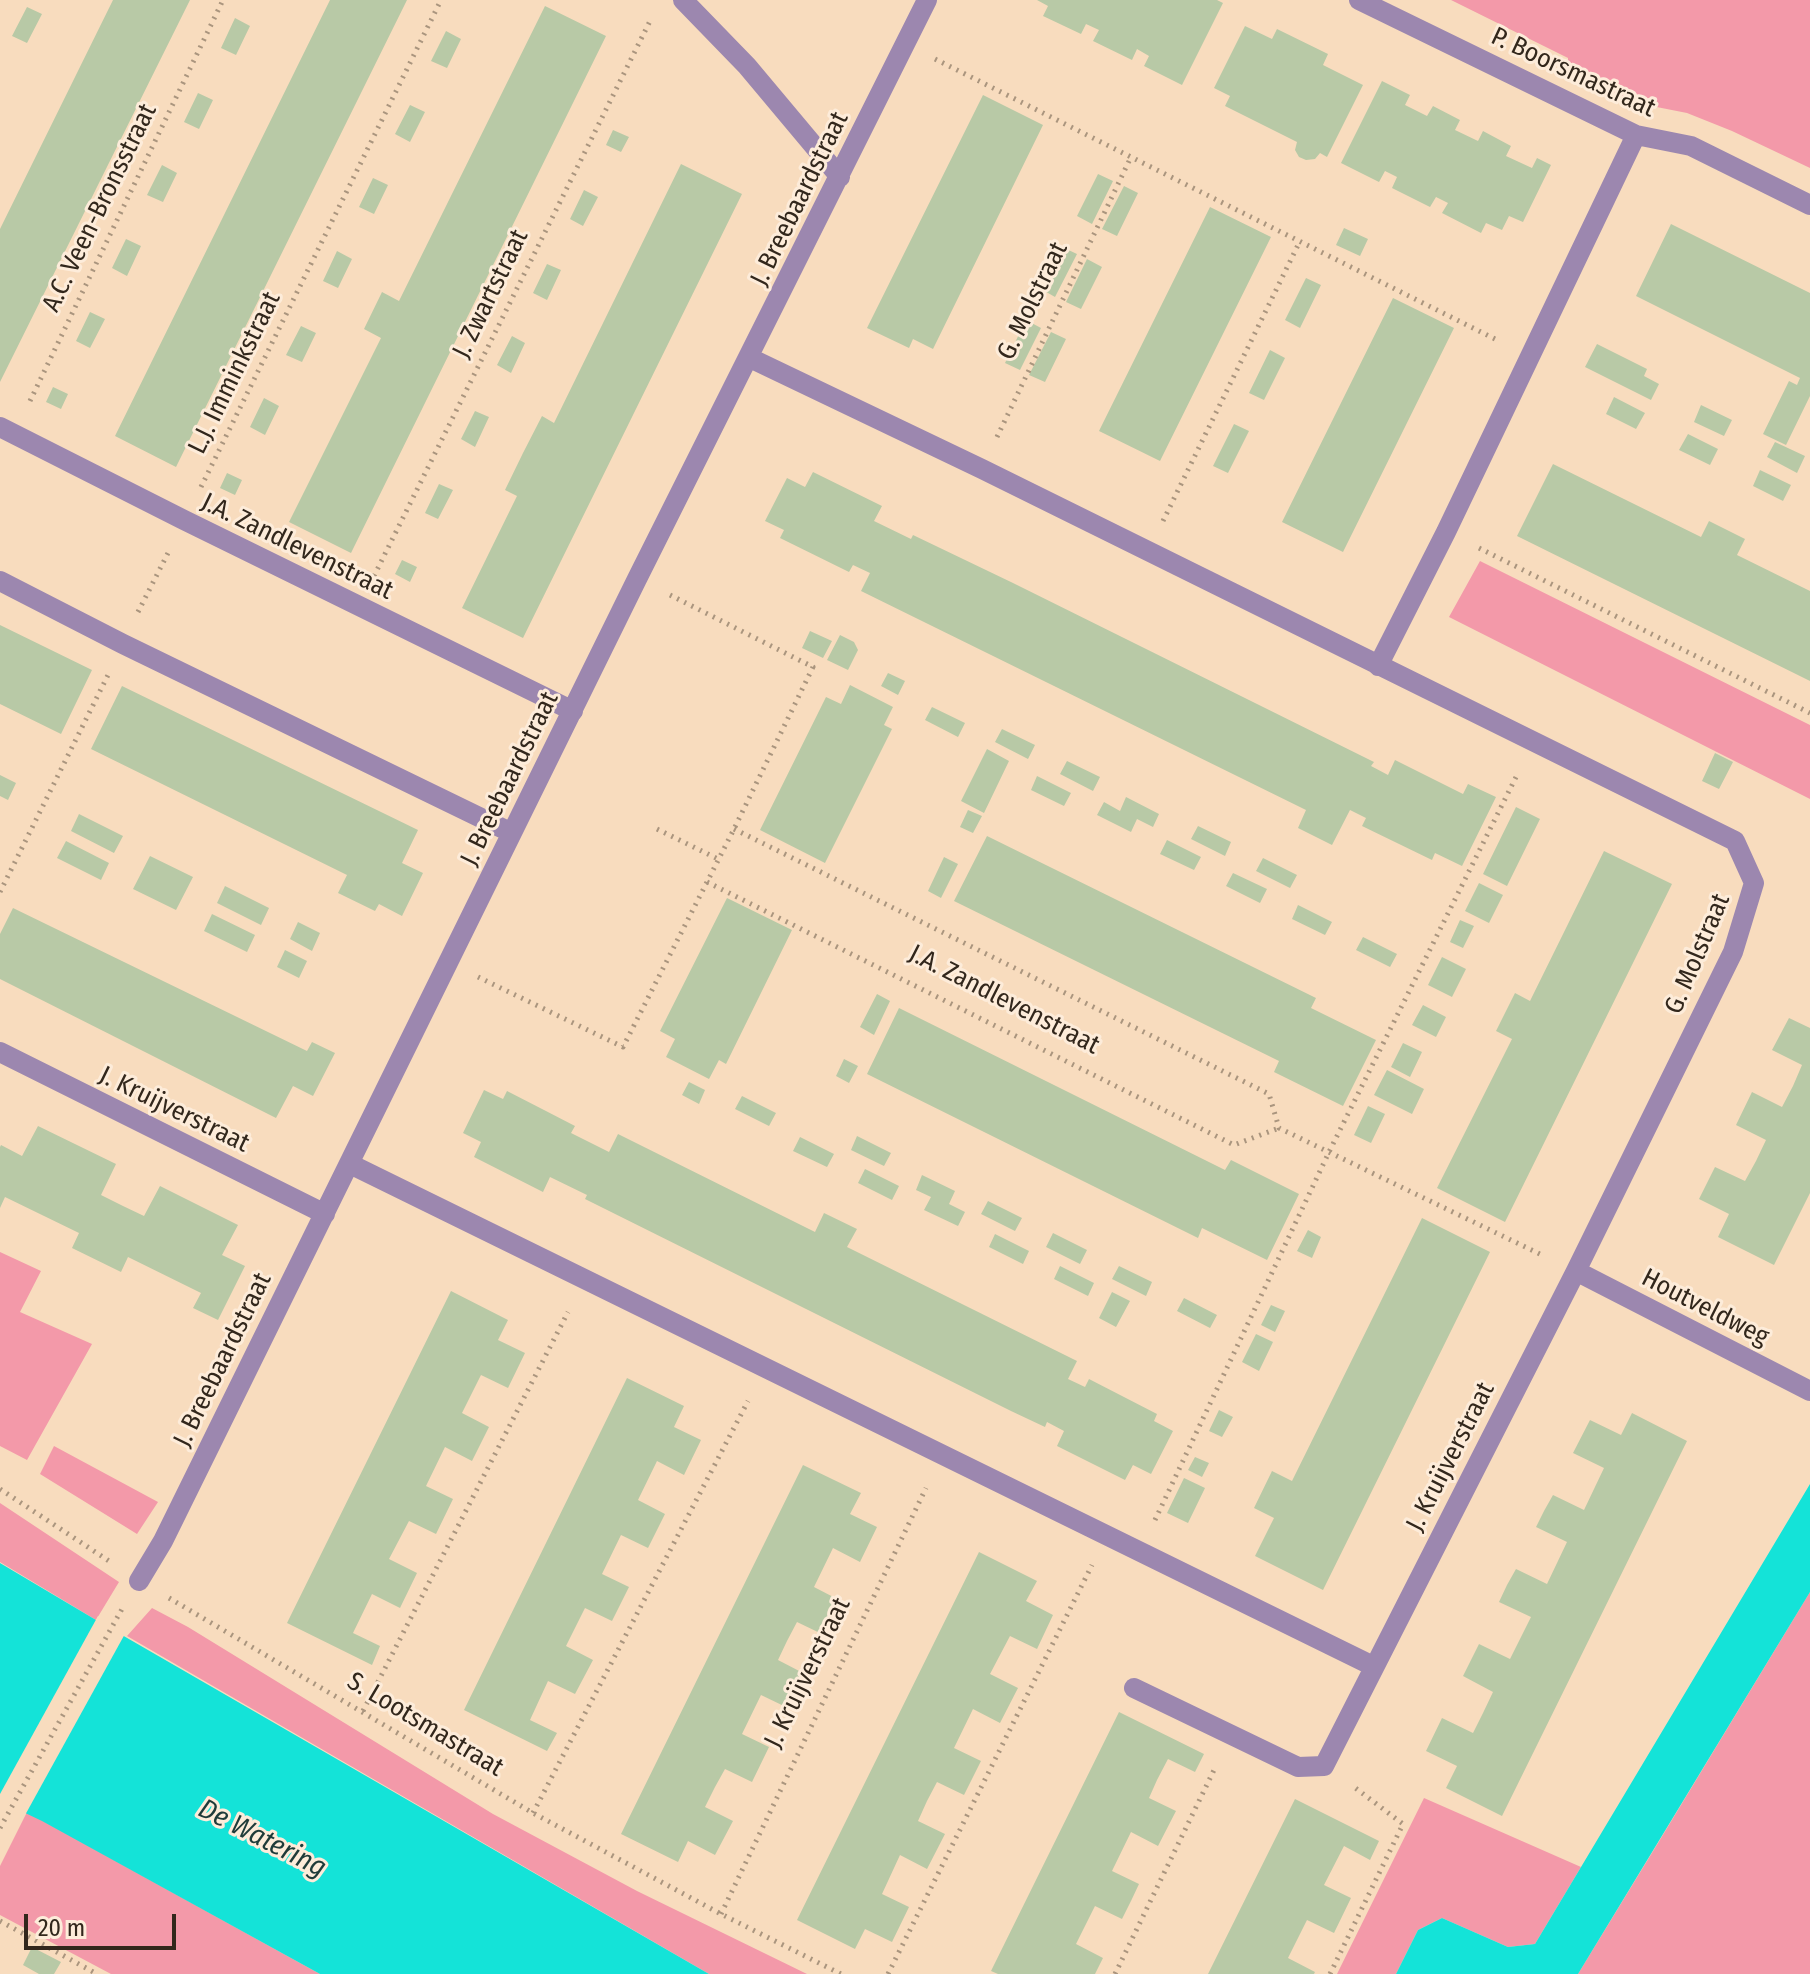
<!DOCTYPE html>
<html>
<head>
<meta charset="utf-8">
<style>
  body { margin:0 }
  #map { position:relative; width:1810px; height:1974px; overflow:hidden; background:#f8dcbe; font-family:"Fira Sans Condensed",sans-serif }
  canvas { display:block }
  .scale { position:absolute; left:24px; top:1914px; width:152px; height:36px; box-sizing:border-box; border:4px solid #32271c; border-top:0; padding-left:10px; font-size:24px; line-height:28px; white-space:nowrap; color:#32271c; -webkit-text-stroke:6px #fdecda; paint-order:stroke }
</style>
</head>
<body>
<div id="map">
<canvas width="1810" height="1974"></canvas>
<div class="scale">20 m</div>
</div>
<script>
const context = document.querySelector('canvas').getContext('2d');
context.lineJoin = 'round';
function fillPath(path, color) {
  context.fillStyle = color;
  context.fill(path, 'evenodd');
}
function poly(rows) {
  const path = new Path2D();
  for (const r of rows) {
    path.moveTo(r[0], r[1]);
    for (let i = 2; i < r.length; i += 2) path.lineTo(r[i], r[i + 1]);
  }
  return path;
}
function trace(path, color, width, dash) {
  context.strokeStyle = color;
  context.lineWidth = width;
  context.lineCap = dash ? 'butt' : 'round';
  context.setLineDash(dash || []);
  context.stroke(path);
}
function drawText(font, color, halo, rows, align = 'center') {
  context.font = font + ' "Fira Sans Condensed",sans-serif';
  context.lineWidth = 6;
  context.setLineDash([]);
  context.textBaseline = 'middle';
  context.strokeStyle = halo;
  context.fillStyle = color;
  for (const [text, x, y, turn = 0] of rows) {
    context.save();
    context.translate(x, y);
    context.rotate((+turn || 0) * Math.PI / 180);
    context.textAlign = isNaN(turn) ? turn : align;
    if (halo) context.strokeText(text, 0, 0);
    context.fillText(text, 0, 0);
    context.restore();
  }
}
fillPath(poly([
  [1451,0,1810,0,1810,168,1732,131,1687,113,1606,97,1568,78,1568,58],
  [1480,561,1810,725,1810,799,1449,617],
  [0,1252,41,1271,20,1312,92,1344,27,1460,0,1446],
  [54,1446,158,1502,137,1534,40,1474],
  [0,1503,119,1582,96,1620,0,1562],
  [1810,1592,1810,1974,1578,1974,1658,1843],
  [152,1608,188,1627,493,1814,637,1891,807,1974,709,1974,127,1636],
  [1424,1798,1581,1867,1535,1944,1508,1947,1442,1918,1418,1930,1396,1974,1337,1974],
  [27,1812,320,1974,111,1974,0,1915,0,1866]
]), '#f399a9');
fillPath(poly([
  [1810,1484,1810,1592,1578,1974,1396,1974,1418,1930,1442,1918,1508,1947,1535,1944],
  [0,1563,96,1620,709,1974,320,1974,42,1821,0,1801]
]), '#14e3d8');
fillPath(poly([
  [98,1616,126,1632,24,1817,0,1805,0,1794]
]), '#f8dcbe');
fillPath(poly([
  [113,0,190,0,0,382,0,229],
  [330,0,407,0,176,467,115,436],
  [1037,0,1217,0,1223,3,1182,85,1144,66,1149,56,1137,49,1132,60,1093,41,1099,30,1086,24,1081,34,1043,16,1048,6],
  [545,6,606,36,351,553,289,522,381,338,364,329,382,292,399,301],
  [27,7,42,14,27,43,12,36],
  [235,18,250,26,236,55,221,48],
  [1245,26,1272,39,1277,29,1328,54,1323,65,1363,85,1327,157,1320,153,1315,159,1306,160,1299,157,1295,150,1297,142,1225,106,1230,96,1214,88],
  [446,31,461,39,447,68,431,61],
  [1382,81,1410,95,1405,105,1427,116,1433,106,1460,120,1455,130,1478,141,1483,131,1511,146,1506,156,1532,168,1537,158,1551,165,1523,222,1509,216,1502,230,1486,223,1481,233,1442,213,1448,203,1436,197,1430,207,1392,188,1397,177,1385,171,1379,182,1341,163],
  [198,93,213,100,199,129,184,122],
  [983,95,1043,125,933,349,913,339,909,348,867,328],
  [410,105,425,112,410,142,395,134],
  [613,130,629,137,621,152,606,145],
  [681,164,742,194,523,638,462,608,517,496,505,490,523,453,542,416,554,423],
  [162,165,177,173,163,202,147,195],
  [1098,174,1113,181,1092,224,1077,216],
  [373,178,388,185,374,214,359,207],
  [1124,186,1138,193,1117,236,1102,229],
  [584,190,598,197,583,226,570,219],
  [1210,207,1271,237,1160,461,1099,431],
  [1671,224,1810,293,1810,396,1786,445,1763,434,1789,381,1797,385,1800,378,1636,296],
  [1344,228,1368,239,1360,256,1336,245],
  [126,239,141,246,127,276,112,268],
  [1062,247,1077,254,1055,297,1041,289],
  [337,251,352,259,338,288,323,281],
  [1087,259,1102,267,1081,309,1066,302],
  [547,264,561,270,547,300,533,293],
  [1306,278,1321,285,1300,328,1285,320],
  [1393,298,1454,328,1343,552,1282,522],
  [90,312,105,319,90,348,76,341],
  [1026,320,1041,328,1020,370,1005,363],
  [301,326,316,333,302,362,286,355],
  [1051,332,1066,339,1045,382,1029,375],
  [512,336,525,343,511,373,497,365],
  [1597,344,1647,369,1644,376,1659,384,1651,400,1585,367],
  [1270,350,1285,358,1264,400,1249,393],
  [53,387,68,394,61,409,46,402],
  [1614,397,1645,413,1636,429,1606,414],
  [264,398,279,406,265,435,250,427],
  [1701,405,1732,420,1724,436,1694,422],
  [475,411,489,417,475,447,461,439],
  [1234,424,1249,431,1228,473,1213,466],
  [1688,434,1718,449,1710,465,1679,450],
  [1775,442,1805,456,1797,473,1767,457],
  [1553,464,1701,537,1709,521,1745,539,1737,555,1810,591,1810,681,1517,536],
  [1760,470,1791,485,1783,501,1753,486],
  [813,472,882,506,874,521,911,539,913,535,1013,583,1374,762,1371,766,1388,775,1395,760,1463,794,1468,784,1496,797,1462,866,1435,853,1432,860,1362,826,1366,818,1350,810,1332,845,1298,828,1306,810,861,591,870,573,853,565,849,572,780,538,784,530,765,521,787,478,805,487],
  [227,473,242,480,235,495,220,488],
  [439,484,453,490,438,519,425,513],
  [402,560,417,567,410,582,395,574],
  [0,625,92,670,61,734,0,704],
  [810,631,832,641,823,658,802,648],
  [840,635,854,642,858,650,848,670,827,660],
  [888,673,905,681,898,695,881,686],
  [850,685,893,707,884,725,892,729,825,863,760,830,826,697,841,704],
  [122,686,418,830,402,863,423,873,402,916,379,904,375,911,338,893,347,875,91,749],
  [932,707,965,723,958,737,925,720],
  [1002,729,1035,745,1028,759,995,742],
  [987,749,1009,761,984,813,961,801],
  [1715,753,1733,762,1719,789,1702,781],
  [1067,761,1100,777,1093,791,1060,774],
  [0,775,16,783,8,800,0,796],
  [1037,776,1071,793,1064,806,1031,790],
  [1126,797,1159,814,1153,827,1137,819,1131,832,1097,815,1104,802,1120,811],
  [1516,807,1540,819,1507,886,1483,874],
  [968,810,982,816,973,833,960,827],
  [79,814,123,836,114,853,71,831],
  [1198,826,1231,842,1225,856,1191,839],
  [987,836,1316,998,1311,1008,1376,1040,1343,1106,1274,1072,1279,1061,954,901],
  [1167,840,1201,857,1194,870,1160,854],
  [66,841,109,863,101,880,57,858],
  [1604,851,1672,884,1505,1222,1437,1188,1512,1039,1496,1031,1515,993,1530,1001],
  [150,856,193,877,176,910,133,889],
  [944,857,958,864,941,898,928,891],
  [1263,858,1297,875,1290,888,1256,871],
  [1233,873,1267,889,1260,903,1226,886],
  [1479,883,1503,895,1489,923,1465,911],
  [225,886,269,908,261,925,217,903],
  [727,898,792,930,726,1064,719,1060,709,1079,666,1057,675,1039,660,1031],
  [1298,905,1332,922,1325,935,1292,919],
  [13,908,307,1051,312,1042,335,1053,313,1096,293,1086,276,1118,0,979,0,934],
  [212,914,255,935,247,952,204,931],
  [1460,920,1474,926,1463,948,1450,942],
  [298,922,320,933,312,951,290,939],
  [1363,937,1397,954,1390,967,1356,950],
  [285,950,307,961,299,978,277,967],
  [1442,957,1466,969,1452,997,1428,985],
  [877,994,890,1001,874,1035,860,1027],
  [1423,1005,1446,1017,1436,1037,1412,1025],
  [899,1008,1225,1170,1231,1160,1299,1194,1267,1260,1202,1228,1198,1238,867,1074],
  [1789,1018,1810,1028,1810,1193,1774,1265,1718,1237,1729,1214,1699,1199,1715,1167,1745,1181,1756,1161,1766,1140,1736,1125,1752,1092,1782,1107,1793,1086,1802,1065,1772,1050],
  [1403,1043,1422,1052,1410,1077,1391,1067],
  [844,1059,858,1066,849,1083,836,1076],
  [1387,1070,1424,1089,1412,1114,1374,1095],
  [689,1082,705,1090,699,1104,682,1095],
  [484,1090,503,1099,507,1091,544,1110,575,1126,571,1133,609,1152,618,1134,815,1232,824,1213,857,1229,847,1247,1077,1361,1068,1379,1085,1387,1089,1379,1157,1414,1154,1421,1173,1431,1151,1474,1133,1465,1125,1480,1057,1446,1064,1431,1047,1422,1045,1427,1011,1411,585,1199,587,1195,550,1177,543,1192,474,1157,481,1142,463,1133],
  [742,1096,776,1113,769,1126,735,1109],
  [1368,1106,1385,1114,1371,1143,1354,1135],
  [38,1126,116,1164,101,1195,123,1206,144,1216,160,1186,238,1225,222,1255,245,1266,218,1320,193,1308,201,1293,128,1257,121,1272,72,1248,79,1233,5,1197,0,1208,0,1147,1,1145,22,1156],
  [857,1136,891,1153,884,1166,851,1150],
  [800,1137,834,1154,827,1167,793,1151],
  [865,1169,899,1186,892,1200,858,1183],
  [922,1175,955,1191,949,1204,965,1212,958,1226,924,1210,931,1197,916,1190],
  [988,1201,1022,1218,1015,1231,981,1214],
  [1422,1218,1490,1252,1323,1590,1255,1556,1274,1518,1254,1508,1272,1471,1292,1481],
  [1308,1230,1321,1237,1312,1258,1297,1251],
  [1053,1233,1087,1250,1080,1264,1046,1247],
  [995,1234,1029,1251,1023,1264,989,1247],
  [1060,1266,1094,1283,1088,1296,1054,1279],
  [1119,1266,1152,1282,1146,1296,1112,1279],
  [451,1291,508,1320,498,1340,525,1353,508,1388,481,1375,462,1413,489,1427,472,1461,445,1447,426,1486,453,1499,436,1534,409,1521,389,1559,417,1573,400,1608,372,1594,353,1633,380,1646,372,1665,287,1623],
  [1112,1292,1130,1301,1116,1327,1099,1318],
  [1184,1298,1217,1315,1210,1328,1177,1311],
  [1271,1305,1285,1311,1275,1332,1261,1325],
  [1256,1334,1273,1342,1259,1371,1242,1362],
  [627,1378,684,1406,674,1427,701,1440,684,1475,657,1461,638,1500,665,1514,648,1548,621,1535,602,1574,629,1587,612,1621,585,1608,566,1646,593,1660,575,1694,548,1681,530,1720,557,1733,547,1751,464,1710],
  [1219,1410,1233,1417,1222,1437,1209,1431],
  [1632,1413,1687,1441,1502,1816,1446,1788,1457,1766,1426,1751,1442,1718,1473,1733,1483,1713,1493,1692,1463,1676,1479,1644,1510,1659,1531,1617,1499,1602,1507,1585,1516,1569,1547,1584,1567,1542,1536,1527,1544,1511,1553,1495,1584,1510,1604,1468,1573,1453,1590,1420,1621,1435],
  [1195,1457,1209,1463,1202,1477,1188,1470],
  [803,1465,861,1493,850,1514,877,1527,860,1562,833,1548,814,1587,841,1601,824,1635,797,1622,787,1641,778,1660,805,1674,788,1708,761,1695,742,1734,769,1747,752,1782,725,1769,715,1787,705,1807,733,1821,715,1855,688,1841,678,1862,621,1834],
  [1184,1478,1205,1488,1188,1523,1167,1513],
  [979,1552,1037,1581,1026,1601,1053,1615,1037,1649,1010,1636,990,1674,1018,1688,1000,1723,973,1709,954,1748,981,1761,964,1795,937,1782,927,1801,918,1821,945,1834,927,1869,900,1855,882,1894,909,1907,892,1942,865,1929,855,1949,797,1920],
  [1119,1712,1204,1754,1195,1772,1168,1759,1157,1780,1149,1798,1176,1811,1158,1846,1131,1832,1112,1871,1139,1884,1131,1901,1122,1919,1095,1906,1076,1944,1103,1958,1095,1974,998,1974,991,1971],
  [1295,1799,1379,1841,1370,1860,1344,1846,1324,1885,1351,1898,1334,1933,1307,1920,1288,1958,1315,1972,1314,1974,1208,1974],
  [32,1947,61,1962,54,1974,39,1974,23,1965]
]), '#b8c9a6');
trace(poly([
  [935,59,1499,341],
  [30,401,223,0],
  [997,437,1131,157],
  [201,487,441,0],
  [1163,521,1300,241],
  [1479,548,1810,713],
  [374,576,651,19],
  [138,612,168,553],
  [657,829,718,859],
  [734,829,1269,1094,1279,1128,1544,1256],
  [707,882,1234,1145,1279,1128],
  [0,892,108,675],
  [478,977,623,1047,734,829,813,667,670,595],
  [0,1489,109,1561],
  [1155,1520,1329,1152,1518,773],
  [169,1598,533,1813,721,1914,841,1974],
  [363,1711,568,1312],
  [533,1813,748,1401],
  [0,1828,122,1609],
  [721,1914,926,1488],
  [0,1921,97,1974],
  [888,1974,1092,1565],
  [1115,1974,1215,1768],
  [1330,1974,1403,1824,1354,1787]
]), '#aa957e', 5, [2, 6]);
trace(poly([
  [683,0,747,66,840,177],
  [1359,0,1636,135,1691,146,1810,205],
  [750,358,982,469,1735,841,1754,883,1733,952,1576,1271,1324,1766,1298,1767,1134,1688],
  [0,427,184,520,573,711],
  [0,581,123,644,512,833],
  [1378,666,1446,532,1636,135],
  [0,1052,325,1214],
  [350,1164,1373,1666],
  [1576,1271,1810,1391],
  [139,1581,163,1541,637,579,927,0]
]), '#9c87af', 20);
drawText('26px', '#32271c', '#fdecda', [
  ["P. Boorsmastraat",1573,73,25],
  ["J. Breebaardstraat",800,199,-64],
  ["A.C. Veen-Bronsstraat",100,208,-64],
  ["J. Zwartstraat",491,294,-64],
  ["G. Molstraat",1033,301,-64],
  ["L.J. Imminkstraat",235,373,-64],
  ["J.A. Zandlevenstraat",297,547,26],
  ["J. Breebaardstraat",510,779,-64],
  ["G. Molstraat",1698,954,-67],
  ["J.A. Zandlevenstraat",1004,1000,27],
  ["J. Kruijverstraat",174,1110,26],
  ["Houtveldweg",1705,1308,27],
  ["J. Breebaardstraat",223,1360,-64],
  ["J. Kruijverstraat",1451,1457,-63],
  ["J. Kruijverstraat",808,1673,-64],
  ["S. Lootsmastraat",425,1725,31]
]);
drawText('italic 28px', '#1f3b39', '#fdecda', [
  ["De Watering",262,1839,27]
]);
</script>
</body>
</html>
